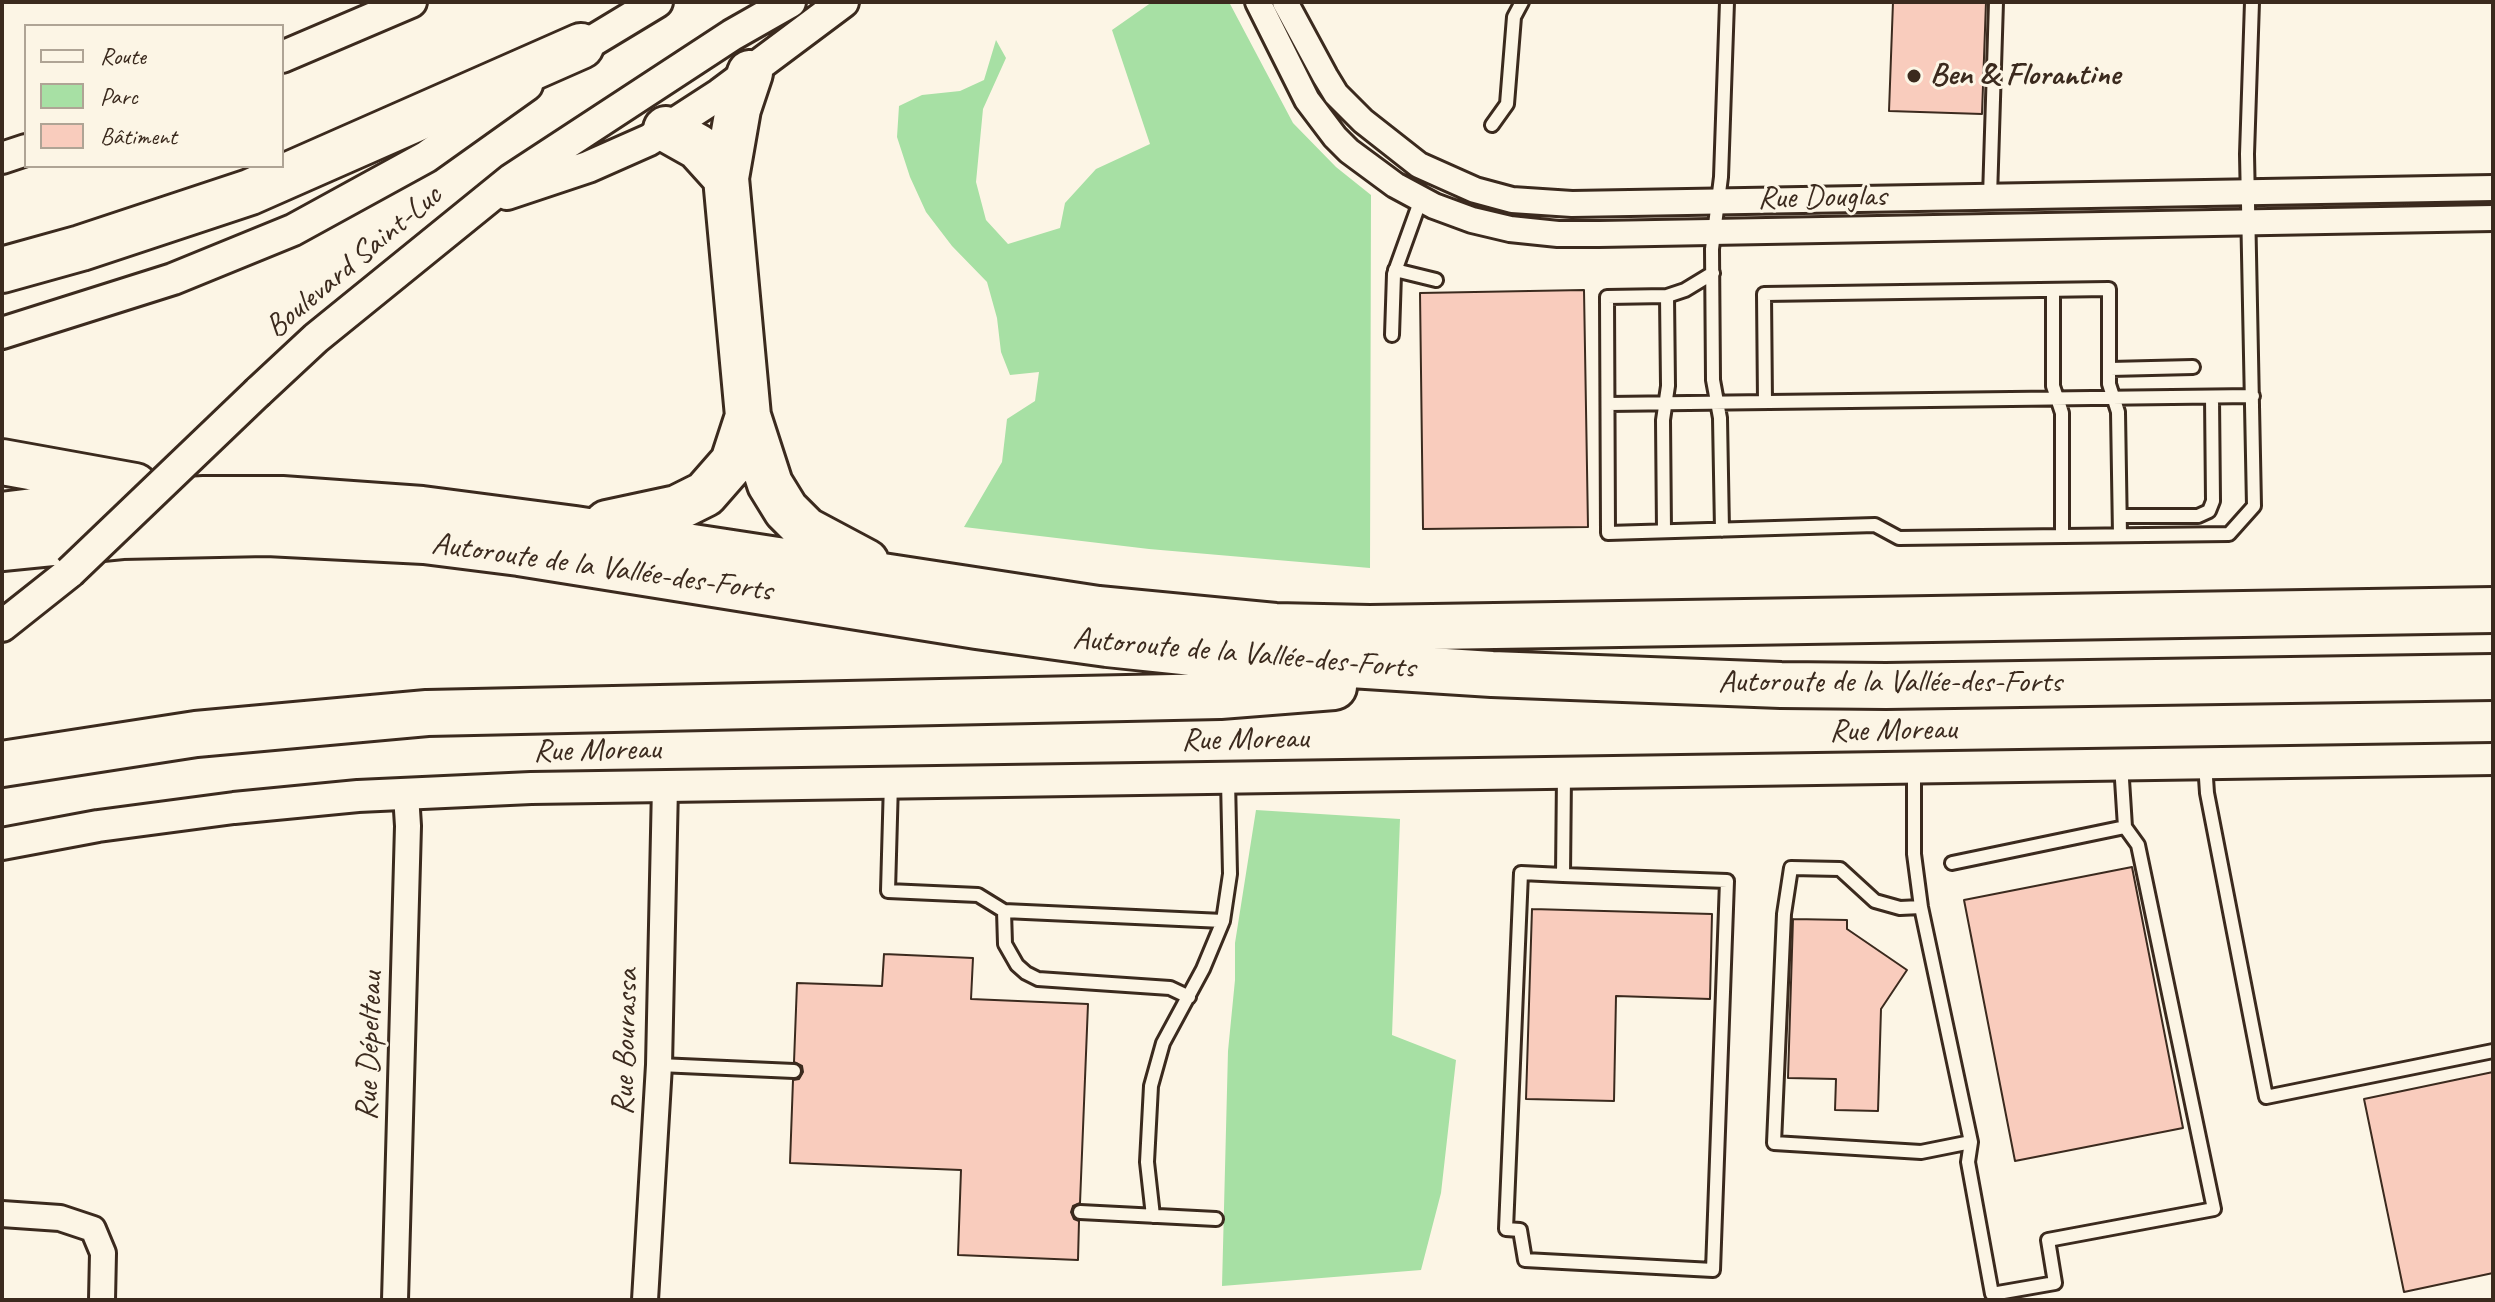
<!DOCTYPE html>
<html>
<head>
<meta charset="utf-8">
<style>
  body { margin:0 }
  #map { position:relative; width:2495px; height:1302px; overflow:hidden; background:#fcf5e5; font-family:Caveat,sans-serif }
  canvas { display:block }
  .frame { position:absolute; inset:0; border:4px solid #3b2a1e; pointer-events:none }
  .legend { position:absolute; left:24px; top:24px; width:260px; height:144px; box-sizing:border-box; background:#fcf5e5; border:2px solid #afa495; margin:0; padding:10px 14px; list-style:none; font-size:24px; color:#3b2a1e }
  .legend li { display:flex; align-items:center; gap:16px; height:40px }
  .legend b { width:40px; border:2px solid #afa495 }
</style>
</head>
<body>
<div id="map">
<canvas width="2495" height="1302"></canvas>
<div class="frame"></div>
<ul class="legend">
<li><b style="height:10px;background:#fcf5e5"></b>Route</li>
<li><b style="height:22px;background:#a7e0a4"></b>Parc</li>
<li><b style="height:22px;background:#f9ccbd"></b>Bâtiment</li>
</ul>
</div>
<script>
const context = document.querySelector('canvas').getContext('2d');
context.lineJoin = 'round';
function fillPath(path, color) {
  context.fillStyle = color;
  context.fill(path, 'evenodd');
}
function poly(rows) {
  const path = new Path2D();
  for (const r of rows) {
    path.moveTo(r[0], r[1]);
    for (let i = 2; i < r.length; i += 2) path.lineTo(r[i], r[i + 1]);
  }
  return path;
}
function trace(path, color, width, dash) {
  context.strokeStyle = color;
  context.lineWidth = width;
  context.lineCap = dash ? 'butt' : 'round';
  context.setLineDash(dash || []);
  context.stroke(path);
}
function drawText(font, color, halo, rows, align = 'center') {
  context.font = font + ' Caveat,sans-serif';
  context.lineWidth = 6;
  context.setLineDash([]);
  context.textBaseline = 'middle';
  context.strokeStyle = halo;
  context.fillStyle = color;
  for (const [text, x, y, turn = 0] of rows) {
    context.save();
    context.translate(x, y);
    context.rotate((+turn || 0) * Math.PI / 180);
    context.textAlign = isNaN(turn) ? turn : align;
    if (halo) context.strokeText(text, 0, 0);
    context.fillText(text, 0, 0);
    context.restore();
  }
}
fillPath(poly([
  [1152,2,1229,2,1293,123,1336,167,1371,195,1370,568,1149,549,964,527,1002,462,1007,419,1035,401,1039,372,1010,375,1001,352,997,318,987,282,952,246,926,212,910,177,897,137,899,106,922,95,960,91,984,80,996,40,1006,58,983,109,976,182,986,220,1008,244,1060,228,1065,203,1096,169,1150,144,1112,30],
  [1256,810,1400,819,1392,1035,1456,1060,1441,1193,1421,1270,1222,1286,1228,1051,1235,980,1235,943]
]), '#a7e0a4');
const building = poly([
  [1893,2,1986,2,1982,114,1889,111,1893,2],
  [1584,290,1588,527,1423,529,1420,293,1584,290],
  [2132,867,2183,1128,2015,1161,1964,900,2132,867],
  [1532,909,1712,914,1710,999,1616,996,1614,1101,1526,1099,1532,909],
  [1793,919,1847,920,1847,929,1907,970,1881,1009,1878,1111,1835,1110,1836,1079,1788,1078,1793,919],
  [884,954,973,958,971,999,1088,1004,1080,1203,1073,1206,1071,1212,1074,1219,1079,1221,1078,1260,958,1255,961,1170,790,1163,793,1080,799,1079,803,1072,802,1066,794,1062,797,983,882,986,884,954],
  [2493,1072,2493,1273,2404,1292,2364,1099,2493,1072]
]);
fillPath(building, '#f9ccbd');
trace(building, '#3b2a1e', 2);
const service = poly([
  [1492,125,1507,104,1514,17,1522,2],
  [1990,197,1996,2],
  [1395,270,1436,280],
  [1713,273,1685,290,1667,296,1607,297,1608,533,1875,525,1899,538,2229,534,2254,506,2247,154,2252,2],
  [2053,290,2053,386,2062,413,2062,536],
  [1392,335,1394,274,1421,199],
  [2110,369,2193,367],
  [1765,402,1764,294,2109,289,2109,384,2118,412,2120,535],
  [1608,404,2253,396],
  [2120,516,2198,516,2209,511,2213,501,2212,397],
  [1722,530,1720,418,1713,380,1712,249,1721,177,1727,2],
  [1664,531,1663,420,1668,386,1667,296],
  [2205,763,2207,793,2266,1097,2493,1051],
  [1914,769,1914,854,1921,907,1971,1142,1921,1152,1774,1143,1784,914,1791,868,1840,869,1875,901,1900,908,1921,907],
  [891,782,888,891,978,895,1004,911,1223,921],
  [1952,863,2125,827,2121,764],
  [1563,875,1521,873,1506,1229,1520,1230,1525,1260,1713,1270,1727,881,1563,875,1564,775],
  [1004,911,1005,944,1017,965,1026,973,1038,979,1170,988,1189,997],
  [659,1065,794,1071],
  [1971,1142,1968,1162,1992,1294,2055,1283,2048,1240,2214,1209,2138,845,2125,827],
  [1080,1212,1216,1219],
  [1153,1216,1147,1162,1151,1086,1163,1043,1203,969,1223,921,1230,874,1228,780]
]);
const minor = poly([
  [1258,2,1307,100,1335,137,1349,151,1395,185,1434,206,1472,220,1510,229,1558,234,1599,234,2493,218],
  [1285,2,1325,76,1336,94,1363,121,1419,165,1475,190,1512,200,1572,204,2493,188],
  [2,1214,60,1218,93,1229,103,1253,102,1300],
  [395,1300,408,826,406,794],
  [645,1300,659,1065,665,786]
]);
const tertiary = poly([
  [282,57,411,2],
  [566,57,657,2],
  [2,158,26,150],
  [507,194,588,167,649,140,720,94,843,2],
  [2,333,173,279,293,230,426,157,527,85],
  [258,392,316,338,512,179,732,35,790,2],
  [2,626,70,572],
  [2,844,98,826,234,808,358,796,531,788,2493,759]
]);
const motorway = poly([
  [750,73,738,109,726,178,748,416,770,484,786,510,806,530,866,562],
  [666,129,698,147,726,178],
  [2,270,81,248,250,192,581,46],
  [2,462,135,486],
  [2,515,74,506,204,499,282,499,422,509,575,529,1098,609,1275,626,1370,628,2493,610],
  [607,523,677,508,705,494,733,462,748,416],
  [2,548,122,536,267,533,424,541,519,553,977,626,1107,644,1241,658,1492,674,1781,685,1886,686,2493,677],
  [2,764,196,734,427,713,1220,696,1334,687]
]);
trace(service, '#3b2a1e', 18);
trace(minor, '#3b2a1e', 30);
trace(tertiary, '#3b2a1e', 36);
trace(motorway, '#3b2a1e', 50);
trace(service, '#fcf5e5', 12);
trace(minor, '#fcf5e5', 24);
trace(tertiary, '#fcf5e5', 30);
trace(motorway, '#fcf5e5', 44);
const tertiaryBridge = poly([
  [70,572,258,392]
]);
trace(tertiaryBridge, '#3b2a1e', 36, []);
trace(tertiaryBridge, '#fcf5e5', 30);
for (const [x, y, r, color] of [
  [1914,76,8,"#3b2a1e"]
]) {
  const dot = new Path2D();
  dot.arc(x, y, r, 0, 2 * Math.PI);
  context.fillStyle = color;
  context.fill(dot);
  trace(dot, '#fcf5e5', 3);
}
drawText('bold 32px', '#3b2a1e', '#fcf5e5', [
  ["Ben & Florantine",1930,76]
], 'left');
drawText('32px', '#3b2a1e', '#fcf5e5', [
  ["Rue Douglas",1822,198,-1],
  ["Boulevard Saint-Luc",354,262,-40],
  ["Autoroute de la Vallée-des-Forts",602,568,8],
  ["Autoroute de la Vallée-des-Forts",1244,654,5],
  ["Autoroute de la Vallée-des-Forts",1890,683],
  ["Rue Moreau",1893,731,-1],
  ["Rue Moreau",1245,740,-1],
  ["Rue Moreau",597,751,-1],
  ["Rue Bourassa",626,1042,-88],
  ["Rue Dépelteau",370,1046,-88]
]);
</script>
</body>
</html>
